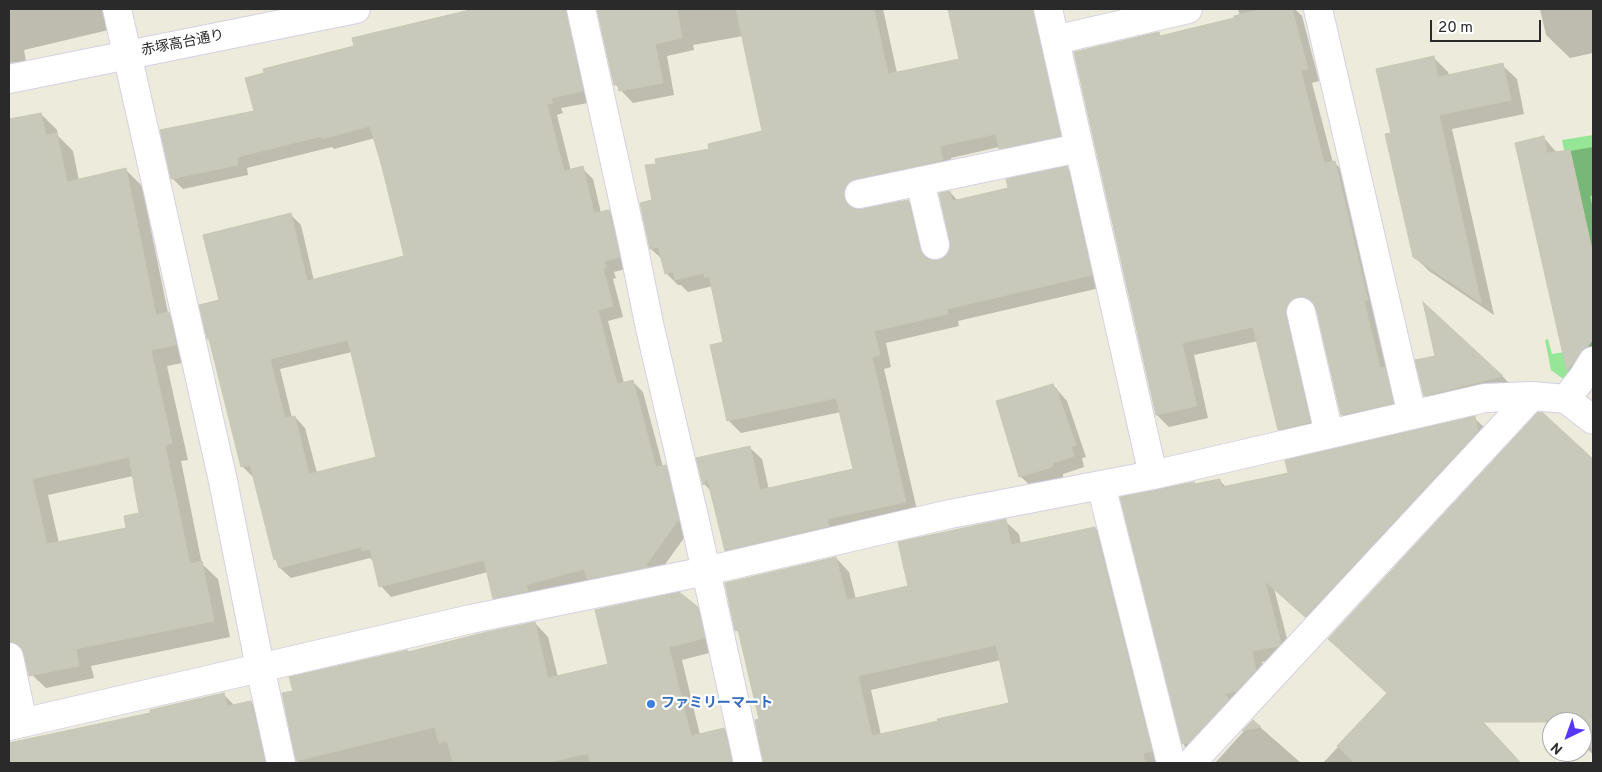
<!DOCTYPE html>
<html>
<head>
<meta charset="utf-8">
<style>
  body { margin:0 }
  #map { position:relative; width:1602px; height:772px; overflow:hidden; background:#edebdb; font-family:Overpass,sans-serif }
  canvas { display:block }
  .frame { position:absolute; inset:0; border:10px solid #2a2a2a; pointer-events:none }
  .north { position:absolute; left:1542px; top:712px; width:50px; height:50px; box-sizing:border-box; background:#fff; border:1px solid #aaa; border-radius:50%; rotate:222deg; font-size:14px; font-weight:700; line-height:20px; text-align:center; color:#2a2a2a }
  .north::after { content:''; display:block; margin:auto; width:18px; height:22px; background:#5836ff; clip-path:polygon(50% 0,100% 100%,50% 72%,0 100%) }
  .scale { position:absolute; left:1430px; top:20px; width:111px; height:22px; box-sizing:border-box; border:2px solid #2a2a2a; border-top:0; padding-left:6px; font-size:15px; line-height:18px; white-space:nowrap; color:#2a2a2a; -webkit-text-stroke:4px #fff; paint-order:stroke }
</style>
</head>
<body>
<div id="map">
<canvas width="1602" height="772"></canvas>
<div class="frame"></div>
<div class="north">N</div>
<div class="scale">20 m</div>
</div>
<script>
const context = document.querySelector('canvas').getContext('2d');
context.lineJoin = 'round';
function fillPath(path, color) {
  context.fillStyle = color;
  context.fill(path, 'evenodd');
}
function poly(rows) {
  const path = new Path2D();
  for (const r of rows) {
    path.moveTo(r[0], r[1]);
    for (let i = 2; i < r.length; i += 2) path.lineTo(r[i], r[i + 1]);
  }
  return path;
}
function trace(path, color, width, dash) {
  context.strokeStyle = color;
  context.lineWidth = width;
  context.lineCap = dash ? 'butt' : 'round';
  context.setLineDash(dash || []);
  context.stroke(path);
}
function drawText(font, color, halo, rows, align = 'center') {
  context.font = font + ' Overpass,"Noto Sans JP",sans-serif';
  context.lineWidth = 4.5;
  context.setLineDash([]);
  context.textBaseline = 'middle';
  context.strokeStyle = halo;
  context.fillStyle = color;
  for (const [text, x, y, turn = 0] of rows) {
    context.save();
    context.translate(x, y);
    context.rotate((+turn || 0) * Math.PI / 180);
    context.textAlign = isNaN(turn) ? turn : align;
    if (halo) context.strokeText(text, 0, 0);
    context.fillText(text, 0, 0);
    context.restore();
  }
}
fillPath(poly([
  [1593,135,1593,254,1570,150,1564,150,1562,140],
  [1548,339,1552,354,1565,352,1565,359,1575,366,1593,339,1593,349,1577,375,1562,378,1551,370,1545,340]
]), '#95e697');
fillPath(poly([
  [9,9,130,9,117,28,24,50,26,61,9,63],
  [483,9,566,9,576,19,593,102,561,108,563,113,557,115,571,171,582,168,593,179,601,213,609,211,620,222,630,268,614,272,616,278,613,279,623,317,608,321,624,383,632,381,643,392,663,467,665,466,676,477,689,531,656,577,505,609,494,598,488,572,391,597,381,586,374,562,370,558,291,578,280,568,279,562,275,559,255,477,253,477,242,466,211,341,208,338,220,301,290,214,301,225,314,281,406,257,375,138,334,149,332,147,247,168,248,175,183,189,172,178,256,112,356,47,464,12],
  [352,352,377,458,317,473,305,428,295,417,292,418,280,369],
  [598,9,883,9,897,73,960,60,949,9,1051,9,1072,148,1013,160,999,147,951,158,955,173,856,201,855,210,862,211,908,201,920,213,932,261,938,262,947,257,951,249,950,192,958,201,1009,189,1067,168,1079,180,1104,287,958,321,959,326,886,343,891,367,884,369,918,514,738,562,726,550,712,492,704,484,698,459,749,447,762,459,769,490,854,470,841,412,741,433,728,420,725,343,713,286,688,292,681,285,678,285,666,273,663,260,651,249,641,204,653,201,764,132,743,36,693,45,694,50,667,56,674,95,633,103,615,84],
  [1238,9,1295,9,1302,16,1319,81,1312,83,1333,163,1334,162,1346,175,1405,415,1354,427,1342,415,1318,309,1311,309,1322,435,1292,442,1279,429,1258,341,1194,355,1208,418,1169,427,1157,415,1158,33,1162,37,1236,19,1240,16],
  [1540,9,1593,9,1593,53,1570,58,1546,35],
  [1433,57,1448,72,1449,76,1502,65,1517,79,1524,114,1452,129,1494,315,1429,271,1414,256,1392,134],
  [41,114,57,130,58,136,73,151,79,181,126,170,142,186,168,313,185,330,192,361,167,366,188,460,181,461,202,564,218,579,230,637,91,666,94,678,46,688,29,672,26,658,22,658,9,696,9,120],
  [133,476,140,514,128,529,59,543,48,495],
  [1544,138,1557,153,1593,147,1593,195,1590,196,1593,210,1593,316,1571,321,1593,335,1593,366,1581,384,1568,371,1517,144],
  [1425,306,1503,377,1518,392,1441,411,1425,396,1436,357],
  [1053,385,1067,401,1086,457,1082,458,1084,467,1063,474,1063,478,1032,487,1020,476],
  [1539,414,1543,414,1593,460,1593,755,1582,743,1582,722,1563,722,1551,710,1550,712,1425,592,1391,625,1520,763,1323,763,1388,693,1330,639],
  [1474,418,1485,428,1316,627,1274,588,1291,654,1289,656,1262,662,1266,680,1194,758,1185,748,1122,498,1219,480,1226,487,1290,474],
  [1005,521,1019,534,1021,544,1095,528,1109,542,1164,763,764,763,761,720,740,633,736,630,836,558,849,572,856,599,910,587],
  [1001,660,1010,704,881,735,871,690],
  [697,608,711,622,717,651,682,660,700,735,724,729,737,743,742,763,297,763,298,760,409,653,535,623,548,637,558,677,610,665],
  [224,695,235,706,251,702,264,715,275,763,9,763,9,744,152,714],
  [1253,721,1301,763,1215,763]
]), '#0003');
const building = poly([
  [474,9,566,9,583,91,551,98,553,103,547,104,564,171,583,166,594,213,609,210,620,257,604,261,606,268,603,268,613,306,598,310,617,384,633,380,656,467,666,465,679,519,646,565,648,567,587,579,584,569,526,585,528,591,493,599,484,560,379,587,370,549,362,551,361,547,279,568,276,559,274,560,250,465,241,467,209,339,207,339,199,305,219,300,203,235,291,213,307,281,404,256,382,167,370,126,322,139,322,136,237,157,238,165,171,179,160,130,254,111,245,78,264,73,263,69,354,46,352,38,474,9],
  [348,340,376,457,309,474,295,416,285,418,270,359,348,340],
  [597,9,677,9,682,38,655,44,663,83,619,91,618,84,614,85,597,9],
  [736,9,874,9,888,74,959,59,948,9,1033,9,1061,136,999,149,996,134,940,146,943,160,855,179,849,182,844,189,844,198,847,204,854,209,862,209,908,200,920,249,924,256,931,260,938,260,946,256,950,249,950,242,939,193,950,191,952,201,1008,188,1006,179,1067,166,1092,275,947,309,948,314,874,331,880,355,872,357,906,502,827,519,829,526,725,551,707,478,703,485,696,458,750,446,760,490,853,469,836,398,727,421,710,345,723,342,709,276,705,278,704,273,675,280,673,272,665,274,658,247,650,249,640,203,652,200,645,165,656,164,655,159,709,149,708,144,762,131,736,9],
  [1263,9,1292,9,1308,69,1301,70,1324,163,1335,161,1368,300,1364,300,1380,368,1385,367,1393,403,1341,415,1316,308,1313,302,1306,297,1297,297,1291,300,1286,307,1286,316,1310,422,1278,430,1253,327,1182,343,1197,406,1156,415,1074,52,1159,32,1160,36,1234,18,1234,16,1263,9],
  [1434,56,1438,77,1503,63,1511,100,1439,115,1481,303,1413,257,1385,134,1391,133,1376,69,1434,56],
  [41,113,46,135,57,133,67,182,126,168,156,315,169,312,176,345,151,350,172,443,165,445,190,564,202,561,214,621,76,649,79,666,29,676,24,654,21,647,14,642,9,642,9,119,41,113],
  [129,457,139,513,124,516,126,528,47,544,32,479,129,457],
  [1544,136,1547,153,1570,150,1593,254,1593,339,1588,346,1580,353,1567,372,1515,143,1544,136],
  [1423,302,1503,376,1424,396,1415,360,1435,356,1423,302],
  [1053,384,1055,388,1056,388,1076,445,1071,447,1074,456,1053,463,1052,467,1019,477,996,401,1053,384],
  [1538,412,1543,413,1593,459,1593,749,1582,737,1582,722,1483,722,1521,763,1355,763,1337,746,1387,693,1328,639,1538,412],
  [1475,416,1478,431,1305,617,1265,581,1281,643,1279,646,1252,651,1256,670,1236,691,1224,694,1229,699,1189,743,1182,744,1120,497,1194,482,1195,484,1220,479,1222,487,1288,473,1285,460,1475,416],
  [1006,519,1011,545,1095,527,1152,751,1143,753,1145,763,763,763,755,720,759,719,738,630,735,631,725,583,836,557,847,600,908,586,898,542,1006,519],
  [996,645,1009,703,937,719,938,721,872,736,858,676,996,645],
  [679,592,698,607,705,638,669,647,691,736,724,728,732,763,590,763,588,754,584,755,584,754,546,763,453,763,447,741,439,743,435,727,296,761,282,693,293,691,289,677,408,650,408,652,487,632,535,622,548,678,608,664,595,610,679,592],
  [224,693,227,706,251,701,265,763,9,763,9,743,150,713,150,710,224,693],
  [1253,720,1261,727,1242,731,1253,720]
]);
fillPath(building, '#c8c8bb');
trace(building, '#c8c8b5', 1);
const minor = poly([
  [117,9,223,481,260,667,281,763],
  [581,9,632,240,650,328,695,521,748,763],
  [1048,9,1153,475],
  [1318,9,1412,415],
  [1055,40,1188,9],
  [920,181,935,245],
  [859,194,1079,148],
  [1301,312,1329,434],
  [1566,399,1583,377,1593,361],
  [1101,485,1171,763],
  [9,657,23,723],
  [9,726,471,619,706,571,950,514,1153,475,1485,398,1532,396],
  [1191,763,1532,396,1566,399,1593,420]
]);
const tertiary = poly([
  [9,79,356,9]
]);
trace(minor, '#d4d1e4', 30);
trace(tertiary, '#d4d1e4', 30);
trace(minor, '#fff', 28);
trace(tertiary, '#fff', 28);
for (const [x, y, r, color] of [
  [651,704,5,"#3f7fe0"]
]) {
  const dot = new Path2D();
  dot.arc(x, y, r, 0, 2 * Math.PI);
  context.fillStyle = color;
  context.fill(dot);
  trace(dot, '#fff', 2);
}
drawText('14px', '#2a2a2a', '#fff', [
  ["赤塚高台通り",183,44,-11]
]);
drawText('bold 14px', '#366cbe', '#fff', [
  ["ファミリーマート",661,704]
], 'left');
</script>
</body>
</html>
